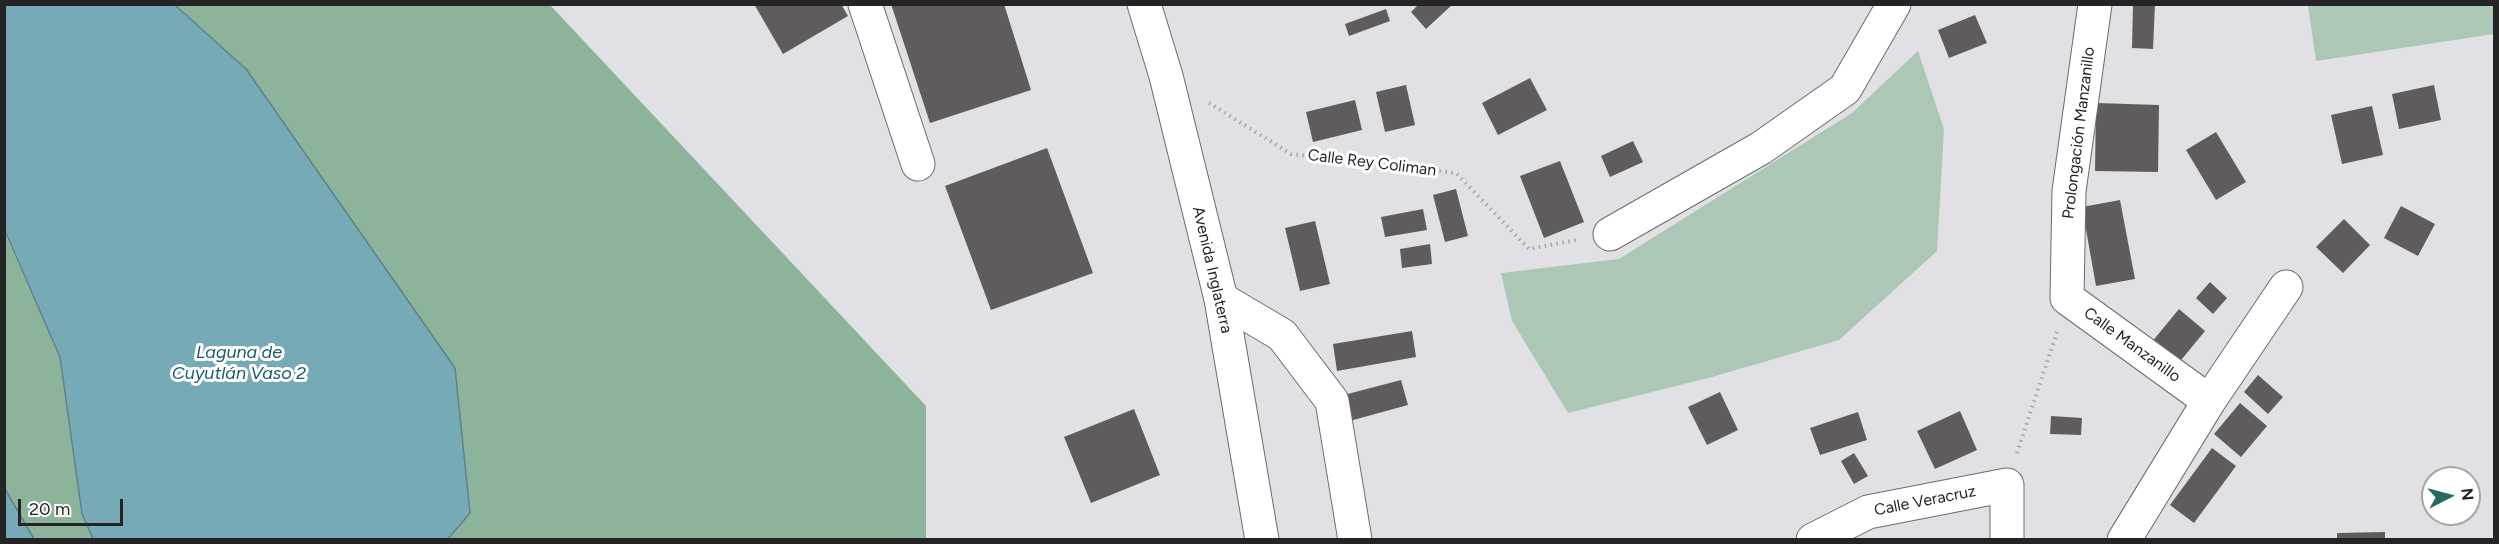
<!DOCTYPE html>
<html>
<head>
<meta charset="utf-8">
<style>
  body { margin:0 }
  #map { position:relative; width:2499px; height:544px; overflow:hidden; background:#e1e1e5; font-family:Figtree,sans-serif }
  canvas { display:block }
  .frame { position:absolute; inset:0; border:6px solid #242426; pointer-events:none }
  .north { position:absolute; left:2421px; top:466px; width:60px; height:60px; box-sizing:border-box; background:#fff; border:2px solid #a7a7a8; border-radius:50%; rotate:84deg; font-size:16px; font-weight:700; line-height:24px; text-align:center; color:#242426 }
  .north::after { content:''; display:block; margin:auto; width:21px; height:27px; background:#266a5c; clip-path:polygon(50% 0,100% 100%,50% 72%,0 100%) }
  .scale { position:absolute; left:18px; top:499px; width:105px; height:27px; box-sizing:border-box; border:3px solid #242426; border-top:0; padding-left:8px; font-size:18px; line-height:21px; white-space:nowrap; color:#242426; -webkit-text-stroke:4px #fff; paint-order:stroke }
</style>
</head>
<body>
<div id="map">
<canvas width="2499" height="544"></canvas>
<div class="frame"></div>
<div class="north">N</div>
<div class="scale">20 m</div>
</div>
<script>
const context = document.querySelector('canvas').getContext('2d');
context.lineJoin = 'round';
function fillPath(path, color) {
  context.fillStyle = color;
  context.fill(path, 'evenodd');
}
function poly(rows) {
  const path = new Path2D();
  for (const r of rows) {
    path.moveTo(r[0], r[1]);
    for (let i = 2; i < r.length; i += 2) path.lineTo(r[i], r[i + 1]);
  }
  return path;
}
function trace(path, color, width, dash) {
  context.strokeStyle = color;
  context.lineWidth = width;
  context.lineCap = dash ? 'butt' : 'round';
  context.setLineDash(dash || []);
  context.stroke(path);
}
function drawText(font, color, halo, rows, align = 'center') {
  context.font = font + ' Figtree,sans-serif';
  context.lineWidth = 6;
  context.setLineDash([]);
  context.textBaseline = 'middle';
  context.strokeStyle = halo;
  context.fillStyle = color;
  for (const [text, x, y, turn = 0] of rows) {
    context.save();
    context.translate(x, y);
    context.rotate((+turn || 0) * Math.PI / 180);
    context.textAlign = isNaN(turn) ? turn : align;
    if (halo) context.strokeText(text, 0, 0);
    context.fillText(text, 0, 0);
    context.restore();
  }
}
fillPath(poly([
  [2308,5,2494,5,2494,34,2316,61],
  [1918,51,1944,129,1937,251,1839,340,1712,377,1568,413,1512,321,1501,273,1619,259,1852,113]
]), '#acc7b5');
fillPath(poly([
  [175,5,550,5,926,406,926,539,448,539,470,513,246,69],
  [4,231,60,357,82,514,93,539,34,539,5,489]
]), '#8cb49a');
const water = poly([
  [4,5,175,5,246,69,455,368,470,513,448,539,93,539,82,514,60,357,5,231,4,5],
  [5,489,34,539,5,539,5,489]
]);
fillPath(water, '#77aab7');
trace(water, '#5e828c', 1.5);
fillPath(poly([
  [754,4,841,4,848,16,783,54],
  [891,4,1004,4,1031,90,930,123],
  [1419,4,1453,4,1426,29,1411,12],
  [2133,4,2155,4,2153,49,2132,48],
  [1386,9,1390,21,1349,36,1345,24],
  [1975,15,1987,43,1949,58,1938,30],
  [1530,78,1547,110,1498,135,1482,103],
  [1406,85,1415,125,1385,132,1376,92],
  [2434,85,2441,120,2399,129,2392,94],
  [1355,100,1362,130,1313,142,1306,112],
  [2096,103,2159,105,2158,172,2095,171],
  [2372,106,2383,155,2342,164,2331,115],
  [2216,132,2246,182,2216,200,2186,150],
  [1633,141,1643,162,1610,177,1601,156],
  [1047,148,1093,273,991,310,945,186],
  [1560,161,1584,222,1544,238,1520,176],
  [1456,189,1468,236,1445,242,1433,195],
  [2120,200,2135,279,2096,286,2082,207],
  [2401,206,2435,224,2418,256,2384,238],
  [1423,209,1427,230,1385,237,1381,217],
  [2344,219,2370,245,2343,273,2316,247],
  [1315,221,1330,284,1300,291,1285,228],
  [1430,244,1432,264,1402,268,1400,249],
  [2210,282,2227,298,2213,314,2196,298],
  [2179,309,2205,331,2177,365,2151,343],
  [1412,331,1416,357,1337,371,1333,344],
  [2258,375,2283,397,2268,414,2244,392],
  [1401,380,1408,405,1346,422,1340,396],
  [1720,392,1738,430,1707,445,1688,407],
  [2240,403,2267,426,2241,457,2214,434],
  [1134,409,1160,475,1091,503,1064,437],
  [1960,411,1977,450,1935,469,1917,431],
  [1858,412,1867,440,1820,455,1810,428],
  [2051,416,2082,418,2081,435,2050,434],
  [2212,448,2236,466,2194,523,2170,505],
  [1854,453,1868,476,1854,484,1841,461],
  [2385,532,2385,540,2337,540,2337,533]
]), '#605c5d');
const street = poly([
  [865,4,918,164],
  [2095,4,2069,191,2067,298,2209,401],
  [1610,234,1761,148,1845,89,1894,4],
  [1221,299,1282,335,1332,401,1355,540],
  [1813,540,1868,512,2007,485,2007,540],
  [2124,540,2209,401,2286,287]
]);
const secondary = poly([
  [1144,4,1166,76,1221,299,1262,540]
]);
trace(street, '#6c6c70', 35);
trace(secondary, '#6c6c70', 35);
trace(poly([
  [1209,103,1291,154,1456,173,1529,249,1576,240],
  [2017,453,2057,332]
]), '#a7a7aa', 4, [1.5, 4.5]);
trace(street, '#fff', 33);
trace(secondary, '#fff', 33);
drawText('16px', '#242426', '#fff', [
  ["Prolongación Manzanillo",2079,133,-83],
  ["Calle Rey Coliman",1372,163,7],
  ["Avenida Inglaterra",1212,270,77],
  ["Calle Manzanillo",2132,345,36],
  ["Calle Veracruz",1925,501,-11]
]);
drawText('italic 18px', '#165c6a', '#fff', [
  ["Laguna de",239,353],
  ["Cuyutlán Vaso 2",239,374]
]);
</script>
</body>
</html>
